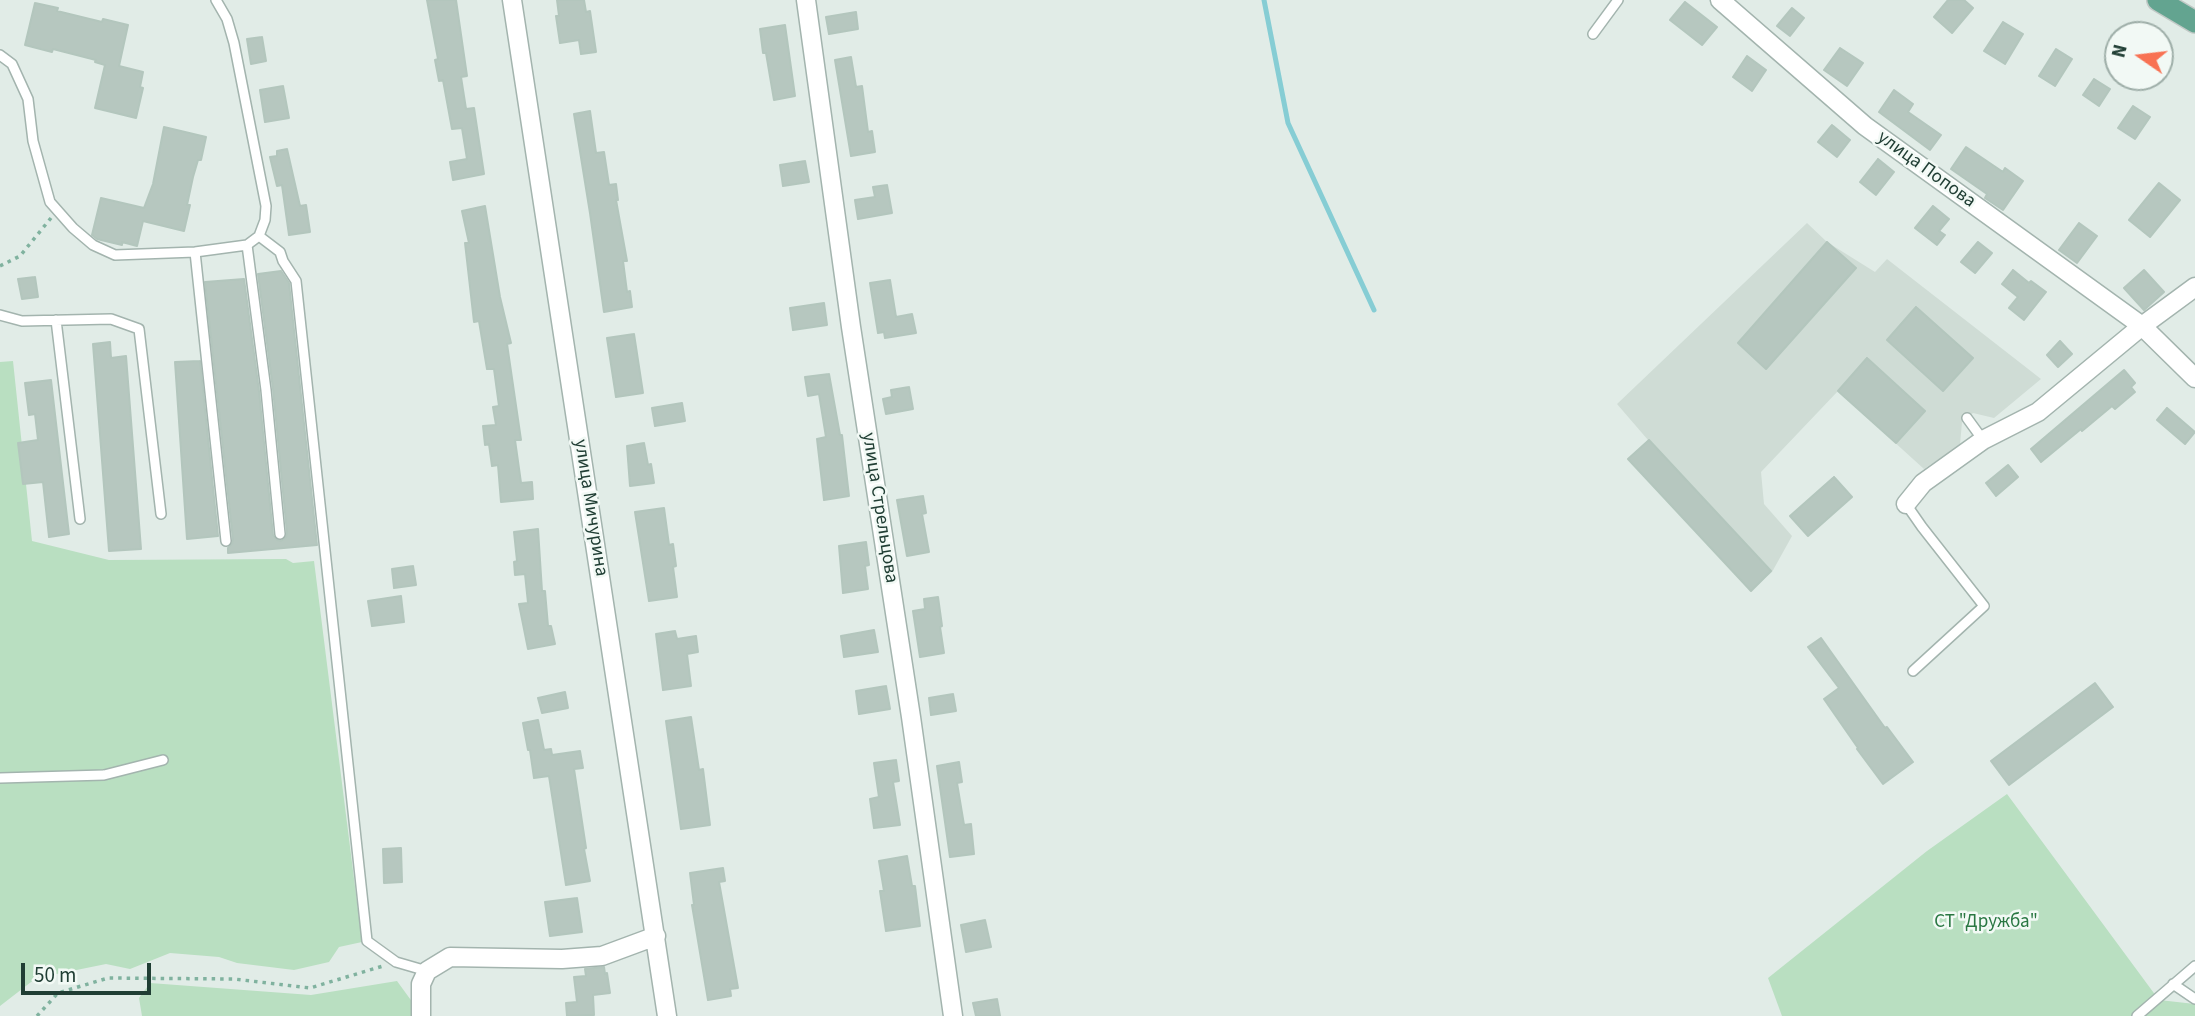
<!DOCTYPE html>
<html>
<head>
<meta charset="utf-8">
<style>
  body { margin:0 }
  #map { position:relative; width:2195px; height:1016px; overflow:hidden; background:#e1ece7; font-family:"Source Sans 3",sans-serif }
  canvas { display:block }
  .north { position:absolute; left:2104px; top:21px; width:70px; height:70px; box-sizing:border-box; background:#f2f9f5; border:2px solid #9eaea8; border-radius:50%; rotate:284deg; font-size:19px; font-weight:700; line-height:28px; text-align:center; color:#203e34 }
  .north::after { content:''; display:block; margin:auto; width:24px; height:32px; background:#f87253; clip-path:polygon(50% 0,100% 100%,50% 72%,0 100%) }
  .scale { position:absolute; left:21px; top:963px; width:130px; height:32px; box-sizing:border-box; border:4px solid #203e34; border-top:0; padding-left:9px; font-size:21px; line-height:24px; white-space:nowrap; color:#203e34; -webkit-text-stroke:5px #f2f9f5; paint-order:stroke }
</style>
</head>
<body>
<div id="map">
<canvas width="2195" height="1016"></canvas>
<div class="north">N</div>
<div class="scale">50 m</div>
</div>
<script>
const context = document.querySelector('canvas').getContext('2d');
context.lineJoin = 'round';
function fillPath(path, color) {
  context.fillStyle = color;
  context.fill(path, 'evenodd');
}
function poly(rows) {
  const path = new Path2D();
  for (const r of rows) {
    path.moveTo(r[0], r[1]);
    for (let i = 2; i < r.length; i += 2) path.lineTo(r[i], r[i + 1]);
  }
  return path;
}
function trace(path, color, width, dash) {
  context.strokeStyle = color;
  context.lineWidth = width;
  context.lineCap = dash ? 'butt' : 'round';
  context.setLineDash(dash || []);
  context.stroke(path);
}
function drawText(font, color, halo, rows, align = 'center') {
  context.font = font + ' "Source Sans 3",sans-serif';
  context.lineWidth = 5;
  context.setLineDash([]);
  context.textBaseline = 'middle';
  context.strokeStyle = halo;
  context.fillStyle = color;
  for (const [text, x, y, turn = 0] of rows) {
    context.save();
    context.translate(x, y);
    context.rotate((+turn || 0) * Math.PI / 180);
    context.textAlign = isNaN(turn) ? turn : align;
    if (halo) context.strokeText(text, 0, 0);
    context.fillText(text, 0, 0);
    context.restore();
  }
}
fillPath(poly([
  [1807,223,1827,242,1875,272,1887,259,2041,379,1994,418,1973,413,1962,422,1960,445,1924,469,1838,391,1761,472,1764,504,1792,536,1772,572,1751,591,1628,459,1648,440,1617,404]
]), '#cfdcd5');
fillPath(poly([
  [13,361,32,541,109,560,286,559,293,563,314,561,362,942,339,947,329,962,294,970,237,963,219,957,170,953,130,969,106,964,47,976,44,972,0,1006,0,362],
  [2007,794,2159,1000,2195,1004,2195,1016,1782,1016,1768,978,1927,851],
  [397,981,413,1003,413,1016,142,1016,139,998,150,983,311,995]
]), '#b9dfc1');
trace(poly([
  [1264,0,1288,123,1374,310]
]), '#86cdd4', 5);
const building = poly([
  [427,0,456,0,467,76,461,77,466,109,474,108,484,174,453,180,450,162,467,159,462,128,452,129,443,80,439,81,435,60,438,59,427,0],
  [557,0,584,0,586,12,590,11,596,52,581,54,579,40,560,43,556,16,559,16,557,0],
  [1948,0,1964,0,1973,8,1952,33,1934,17,1948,0],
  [1685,2,1717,27,1702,45,1670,20,1685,2],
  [35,3,58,8,57,11,102,22,103,19,128,25,119,66,143,72,140,87,143,88,136,118,95,108,105,65,95,62,96,60,53,49,52,52,25,45,35,3],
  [1792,8,1804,18,1790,36,1777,26,1792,8],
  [856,12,858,29,829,34,826,17,856,12],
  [2003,22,2023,34,2005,64,1984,51,2003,22],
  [785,25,795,96,774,100,766,53,763,53,760,29,785,25],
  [262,37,266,61,251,64,247,39,262,37],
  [1840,48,1863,63,1847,86,1824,70,1840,48],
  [2056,49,2072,59,2055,86,2039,76,2056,49],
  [1747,56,1766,70,1752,91,1733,77,1747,56],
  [851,57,856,87,862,86,868,132,872,131,875,152,851,156,835,60,851,57],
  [2094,79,2110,89,2099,106,2083,95,2094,79],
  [283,86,289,118,265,122,260,90,283,86],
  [1894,90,1913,104,1908,112,1941,135,1930,150,1879,112,1894,90],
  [2133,106,2150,117,2135,139,2118,128,2133,106],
  [590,111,596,153,604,152,609,185,616,184,618,200,616,200,627,261,623,261,627,292,630,291,632,307,604,312,590,213,574,114,590,111],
  [1832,125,1850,140,1837,157,1818,142,1832,125],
  [164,127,206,137,201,160,198,160,193,177,187,205,190,205,184,231,143,221,137,246,122,242,122,245,97,239,92,235,101,198,144,208,153,184,164,127],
  [1966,147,2003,172,2005,168,2023,181,2003,210,1985,198,1987,194,1951,169,1966,147],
  [287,149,300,206,306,205,310,232,289,235,282,185,277,186,270,157,277,156,277,151,287,149],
  [1878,159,1894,172,1876,195,1860,182,1878,159],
  [805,161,809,182,783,186,780,165,805,161],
  [2159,183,2180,200,2150,237,2129,220,2159,183],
  [887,185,892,213,858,219,855,200,875,197,873,187,887,185],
  [485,206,500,297,511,343,507,344,521,440,515,440,521,483,532,482,533,499,501,502,498,465,492,466,489,444,485,445,483,426,496,425,493,407,499,406,494,369,487,369,479,321,474,322,465,243,469,243,462,211,485,206],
  [1933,206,1949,219,1939,231,1945,235,1937,245,1915,228,1933,206],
  [2079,223,2097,236,2077,263,2059,250,2079,223],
  [1827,242,1856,268,1766,369,1738,343,1827,242],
  [1978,242,1992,253,1975,273,1961,262,1978,242],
  [2013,270,2029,283,2031,281,2046,292,2024,320,2009,308,2018,297,2002,284,2013,270],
  [2144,270,2164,292,2144,310,2124,288,2144,270],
  [281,271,289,283,317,545,228,553,228,548,232,544,233,540,205,282,244,279,259,391,273,535,277,540,281,541,286,537,287,533,273,389,258,274,281,271],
  [35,277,38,297,22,299,18,279,35,277],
  [890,280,896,317,912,314,916,333,885,338,884,332,878,333,870,283,890,280],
  [824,303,827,325,793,330,790,308,824,303],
  [1916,307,1973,358,1943,391,1887,340,1916,307],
  [634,334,643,393,616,397,607,338,634,334],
  [2060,341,2072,354,2058,367,2047,355,2060,341],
  [110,342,111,358,126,356,141,549,109,551,93,344,110,342],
  [1867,358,1925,411,1896,443,1838,391,1867,358],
  [200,361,218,536,187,539,175,362,200,361],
  [2124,370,2135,383,2131,387,2135,392,2115,409,2112,406,2082,431,2081,429,2041,462,2031,449,2124,370],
  [829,374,840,435,842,435,849,496,824,500,817,439,826,437,819,394,808,396,805,377,829,374],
  [51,380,69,534,49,537,43,482,23,484,18,443,38,440,35,414,29,415,25,383,51,380],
  [909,387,913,409,886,414,883,399,892,397,891,390,909,387],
  [682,403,685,421,655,426,652,408,682,403],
  [2167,408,2195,432,2185,444,2157,420,2167,408],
  [1649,440,1771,571,1751,591,1628,459,1649,440],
  [644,443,648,465,651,464,654,483,630,486,627,446,644,443],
  [2008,465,2018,477,1996,496,1986,483,2008,465],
  [1834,477,1852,497,1808,536,1790,516,1834,477],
  [923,496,926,513,922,514,929,552,907,556,897,500,923,496],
  [664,508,669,545,673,544,676,566,673,567,677,597,649,601,635,512,664,508],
  [538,529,542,591,545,591,548,626,551,626,555,644,528,649,519,604,528,603,525,574,515,575,514,562,517,561,514,532,538,529],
  [866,542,869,565,865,566,868,589,843,593,839,546,866,542],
  [413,566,416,585,394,588,392,569,413,566],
  [401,596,404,622,372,626,368,601,401,596],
  [938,597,942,626,940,627,944,653,920,657,913,611,925,609,924,599,938,597],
  [874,630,878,652,844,657,841,636,874,630],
  [675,631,677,639,696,636,698,652,687,654,691,686,663,690,656,634,675,631],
  [1821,638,1885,728,1887,727,1913,762,1883,784,1857,749,1858,748,1824,699,1839,688,1808,647,1821,638],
  [2095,683,2113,707,2009,785,1991,761,2095,683],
  [886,686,890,709,859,714,856,691,886,686],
  [565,692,568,708,542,713,538,698,565,692],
  [953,694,956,711,931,715,929,698,953,694],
  [691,717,699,770,703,769,710,825,681,829,666,721,691,717],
  [538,720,544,750,551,749,552,755,580,751,583,768,574,769,586,848,584,849,590,881,566,885,549,776,534,778,530,750,528,750,523,723,538,720],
  [896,760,899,781,893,782,900,825,874,828,870,799,879,797,874,763,896,760],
  [959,762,962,782,957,783,964,825,971,824,974,854,950,857,937,766,959,762],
  [401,848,402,882,384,883,383,849,401,848],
  [907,856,912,886,915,886,920,926,886,931,880,891,884,891,879,861,907,856],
  [723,868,725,881,719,882,738,988,730,989,731,996,708,1000,692,905,694,905,690,873,723,868],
  [577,898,582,932,550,936,545,902,577,898],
  [985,920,991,947,966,952,961,925,985,920],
  [604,967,605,974,607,973,610,993,593,995,594,1015,567,1016,566,1003,577,1002,574,977,586,976,585,969,604,967],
  [997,999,1000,1016,976,1016,973,1003,997,999]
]);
fillPath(building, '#b6c7bf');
trace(building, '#b3c6bd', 2);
const service = poly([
  [1593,34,1618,0],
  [0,55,12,64,28,99,33,141,50,202,73,228,93,245,115,255,195,252,247,245,259,236,265,220,266,206,234,43,227,19,216,0],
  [259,236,280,252,283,261,296,281,367,941,396,962,427,971],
  [247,245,266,390,280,534],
  [195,252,226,541],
  [0,315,22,321,111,319,139,329,161,514],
  [56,320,80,519],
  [1967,418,1983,440],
  [1906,504,1922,527,1984,606,1913,671],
  [0,778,104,775,163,760],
  [2173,984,2195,999],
  [2137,1016,2195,966]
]);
const minor = poly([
  [512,0,667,1016],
  [806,0,851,327,911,717,953,1016],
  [1720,0,1865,126,2142,326,2195,378],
  [1906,504,1923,483,1983,440,2038,412,2142,326,2195,287],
  [421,1016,421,984,427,971,450,957,562,959,602,956,656,936]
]);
const primary = poly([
  [2158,0,2195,22]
]);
trace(service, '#a3b4ae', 12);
trace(minor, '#a3b4ae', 21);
trace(primary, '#c1c9c6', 24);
trace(poly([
  [0,266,20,256,51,218],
  [37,1016,58,993,108,978,234,979,310,988,383,966]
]), '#80b29f', 3.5, [3.5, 5]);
trace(service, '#fff', 9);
trace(minor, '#fff', 18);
trace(primary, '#63a490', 21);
drawText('19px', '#203e34', '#f2f9f5', [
  ["улица Попова",1926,170,36],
  ["улица Мичурина",590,508,81],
  ["улица Стрельцова",879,508,81]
]);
drawText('19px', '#297742', '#f2f9f5', [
  ["СТ \"Дружба\"",1986,923]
]);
</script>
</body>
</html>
